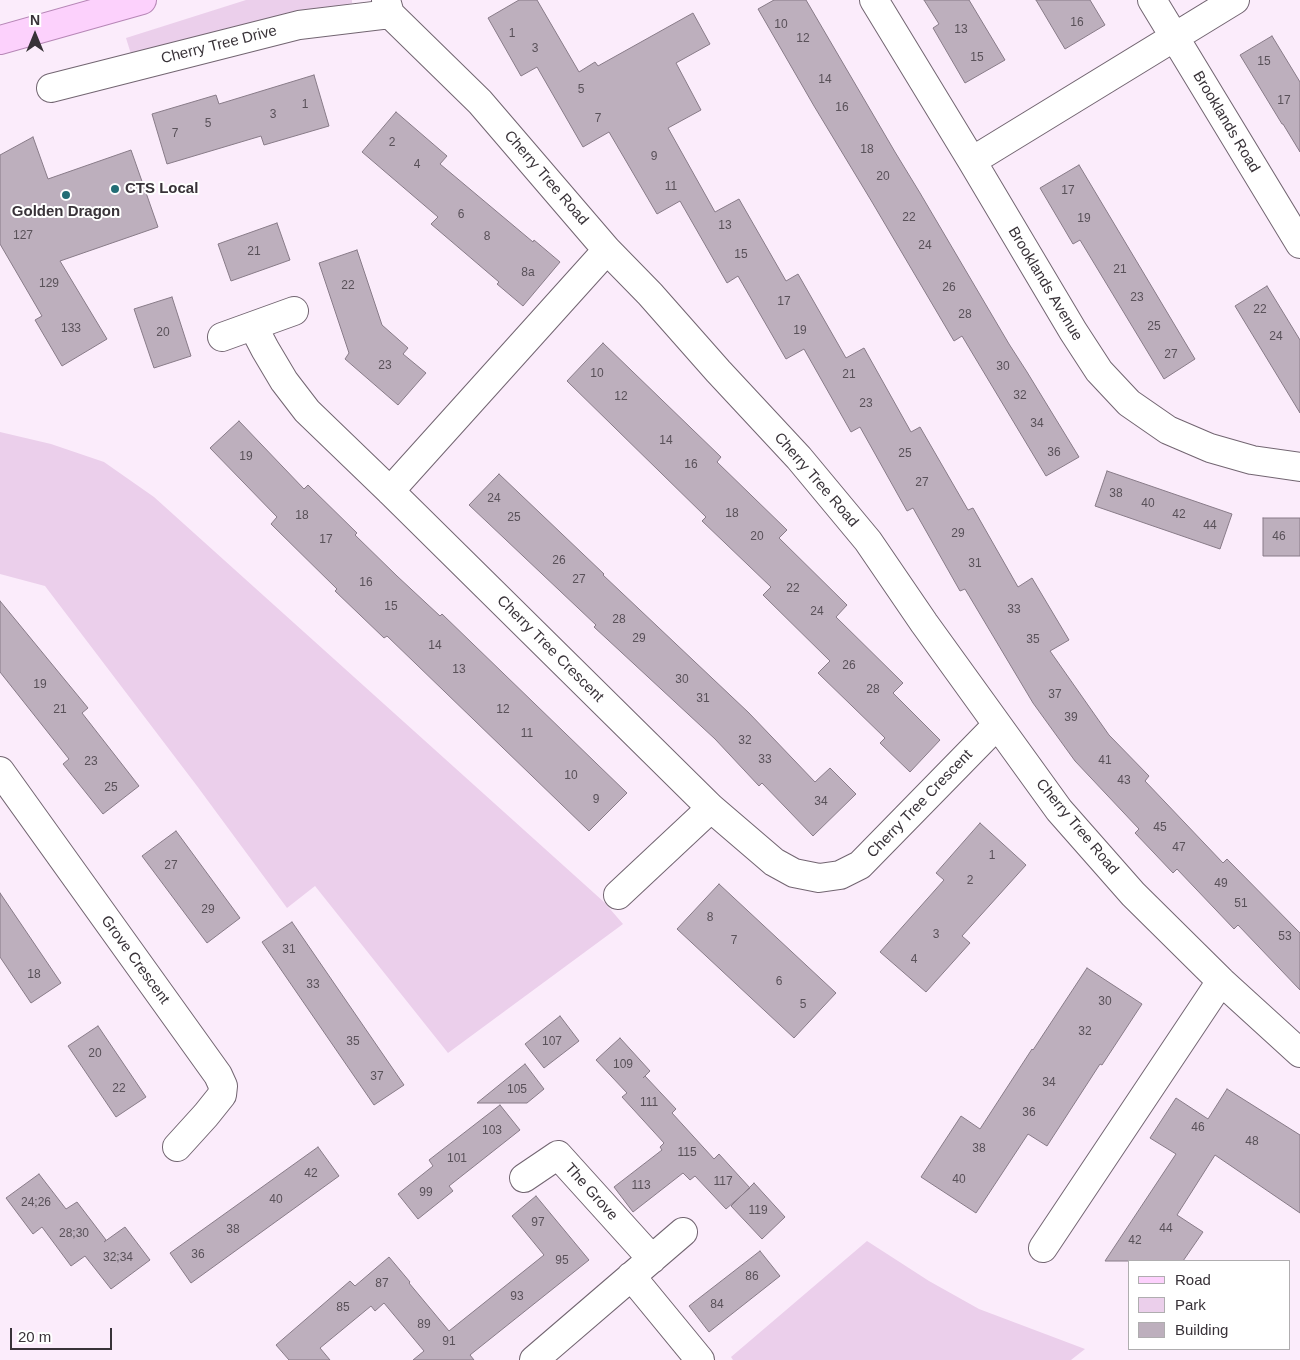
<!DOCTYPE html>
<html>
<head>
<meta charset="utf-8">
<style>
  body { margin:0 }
  #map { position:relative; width:1300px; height:1360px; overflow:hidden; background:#fbecfb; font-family:Helvetica,sans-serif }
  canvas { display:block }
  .legend { position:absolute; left:1128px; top:1260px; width:162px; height:90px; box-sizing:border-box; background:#fff; border:1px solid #afadaf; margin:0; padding:6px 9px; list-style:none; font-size:15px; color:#383238 }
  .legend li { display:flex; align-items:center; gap:10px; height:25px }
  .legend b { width:25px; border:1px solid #afadaf }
  .north { position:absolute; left:10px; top:10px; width:50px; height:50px; -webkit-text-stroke:4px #fff; paint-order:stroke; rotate:0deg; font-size:14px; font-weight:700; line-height:20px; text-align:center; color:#383238 }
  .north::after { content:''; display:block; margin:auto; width:18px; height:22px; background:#383238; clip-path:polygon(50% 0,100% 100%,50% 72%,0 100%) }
  .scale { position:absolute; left:10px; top:1328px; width:102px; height:22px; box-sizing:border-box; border:2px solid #383238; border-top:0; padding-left:6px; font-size:15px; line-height:18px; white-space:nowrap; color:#383238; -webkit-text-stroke:4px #fff; paint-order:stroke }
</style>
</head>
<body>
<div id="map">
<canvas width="1300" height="1360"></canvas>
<ul class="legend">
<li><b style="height:6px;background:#fcd1fc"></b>Road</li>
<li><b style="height:14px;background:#ebcfeb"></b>Park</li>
<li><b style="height:14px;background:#bdafbd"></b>Building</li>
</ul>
<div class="north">N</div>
<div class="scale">20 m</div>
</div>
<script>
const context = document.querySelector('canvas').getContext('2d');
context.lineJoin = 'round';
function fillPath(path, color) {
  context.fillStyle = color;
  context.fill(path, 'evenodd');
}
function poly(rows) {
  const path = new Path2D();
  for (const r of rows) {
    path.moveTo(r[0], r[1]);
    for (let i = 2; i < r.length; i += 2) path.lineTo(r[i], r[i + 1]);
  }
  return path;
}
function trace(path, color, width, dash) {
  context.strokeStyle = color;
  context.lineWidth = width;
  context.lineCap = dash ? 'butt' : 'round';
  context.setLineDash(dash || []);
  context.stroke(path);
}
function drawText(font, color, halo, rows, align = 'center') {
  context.font = font + ' Helvetica,sans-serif';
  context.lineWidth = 4;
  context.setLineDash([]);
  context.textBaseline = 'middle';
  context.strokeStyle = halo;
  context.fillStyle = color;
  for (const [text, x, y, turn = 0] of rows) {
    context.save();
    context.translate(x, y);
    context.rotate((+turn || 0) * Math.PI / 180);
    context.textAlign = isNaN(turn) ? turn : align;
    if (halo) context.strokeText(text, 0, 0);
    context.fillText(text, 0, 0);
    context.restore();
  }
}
fillPath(poly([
  [246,0,352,0,352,3,333,9,299,10,131,54,126,38],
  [0,432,51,444,104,462,154,497,604,902,623,924,448,1053,315,886,287,908,197,786,45,586,0,574],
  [867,1241,929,1281,979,1309,1085,1349,1071,1360,733,1360,731,1357]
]), '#ebcfeb');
const building = poly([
  [519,0,537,0,579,72,595,62,598,66,693,13,710,44,676,63,701,110,668,128,715,212,739,199,786,281,798,274,846,358,864,348,911,432,920,427,968,510,973,508,1018,587,1032,578,1069,640,1050,651,1109,735,1149,776,1145,781,1223,863,1227,859,1300,933,1300,990,1238,925,1234,929,1177,869,1173,873,1135,833,1139,829,1075,761,1033,703,965,589,960,591,913,508,907,511,860,427,851,432,804,349,786,359,738,276,727,283,680,201,657,214,609,132,583,147,537,67,521,76,488,18,519,0],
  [774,0,806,0,895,152,920,193,1009,344,1027,372,1079,457,1046,476,962,336,954,341,872,202,814,106,758,9,774,0],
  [924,0,969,0,1005,60,965,83,933,28,939,24,924,0],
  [1036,0,1090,0,1105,25,1065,49,1036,0],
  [1272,36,1300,82,1300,152,1283,124,1282,124,1240,55,1272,36],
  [314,75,329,126,264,145,261,136,167,164,152,114,216,95,219,104,314,75],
  [396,112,447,156,440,164,533,242,534,240,560,262,523,306,497,284,499,282,431,224,438,217,362,152,396,112],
  [33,137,48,179,131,150,158,227,60,261,107,339,62,366,35,320,42,316,0,244,0,155,33,137],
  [1079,165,1195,359,1164,379,1080,240,1073,244,1040,188,1079,165],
  [277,223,290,260,231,281,218,244,277,223],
  [357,250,382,325,408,348,403,354,426,373,398,405,345,359,349,353,319,263,357,250],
  [1267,286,1300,340,1300,413,1235,306,1267,286],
  [172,297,191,356,154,368,134,309,172,297],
  [603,343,721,457,717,462,787,530,779,538,847,605,836,617,903,683,893,693,940,740,910,772,880,743,885,738,818,673,830,661,763,595,771,587,702,521,706,517,567,381,603,343],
  [239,421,304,489,308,485,357,533,355,535,397,576,440,616,442,614,627,793,589,831,387,636,384,638,335,591,337,589,271,524,277,517,210,448,239,421],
  [1107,471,1232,514,1220,549,1095,506,1107,471],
  [499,474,604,574,603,575,749,713,815,782,830,768,856,794,813,836,762,783,759,786,715,739,594,627,596,625,469,505,499,474],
  [1263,518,1300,518,1300,556,1263,556,1263,518],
  [0,601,88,708,82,713,139,786,103,814,63,764,69,759,0,672,0,601],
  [980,823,1026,865,962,936,970,943,926,992,880,952,944,880,936,873,980,823],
  [176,831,240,918,207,943,142,856,176,831],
  [719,884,836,993,794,1038,677,929,719,884],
  [0,893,61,983,31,1003,0,957,0,893],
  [292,922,404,1085,374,1105,262,942,292,922],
  [1087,968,1142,1004,1102,1065,1100,1064,1047,1146,1028,1134,976,1213,921,1177,961,1116,980,1129,1032,1049,1033,1050,1087,968],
  [560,1016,579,1041,544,1068,525,1044,560,1016],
  [98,1026,146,1097,116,1117,68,1046,98,1026],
  [620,1038,650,1071,643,1078,645,1076,676,1109,672,1113,714,1159,719,1154,750,1188,726,1209,695,1176,690,1180,683,1173,633,1212,614,1187,662,1150,660,1147,664,1143,622,1097,627,1093,596,1060,620,1038],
  [525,1064,544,1089,527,1103,477,1103,525,1064],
  [1227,1089,1300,1135,1300,1213,1215,1155,1177,1215,1203,1232,1183,1261,1105,1261,1176,1154,1150,1138,1176,1098,1208,1119,1227,1089],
  [500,1105,520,1130,449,1186,453,1191,418,1219,398,1194,433,1166,429,1160,500,1105],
  [318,1147,339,1176,191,1283,170,1253,318,1147],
  [39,1174,66,1209,77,1202,106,1240,104,1242,125,1227,150,1260,111,1289,85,1256,71,1266,42,1227,33,1234,6,1198,39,1174],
  [754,1183,785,1217,762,1239,731,1206,754,1183],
  [536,1196,589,1260,470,1355,474,1360,413,1360,424,1351,384,1303,375,1311,371,1306,320,1348,330,1360,289,1360,276,1345,350,1281,355,1286,389,1257,410,1282,409,1283,449,1331,544,1255,512,1216,536,1196],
  [760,1251,780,1276,709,1332,689,1306,760,1251]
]);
fillPath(building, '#bdafbd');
trace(building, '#887b88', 1);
const minor = poly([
  [386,0,390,14,480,102,607,250,650,294,718,371,799,458,868,541,924,623,1059,810,1133,894,1221,981,1300,1053],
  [874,0,972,161,1073,331,1099,371,1129,403,1168,430,1210,448,1252,460,1300,467],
  [1152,0,1300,244],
  [51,88,299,25,390,14],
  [972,161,1235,0],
  [253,326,265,349,284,381,307,411,390,491,711,808,774,862,794,873,819,878,840,875,860,865,997,725],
  [222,337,294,311],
  [390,491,607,250],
  [0,771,218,1075,223,1086,222,1095,206,1115,177,1147],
  [618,895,711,808],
  [524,1178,558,1155,652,1259],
  [1043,1248,1221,981],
  [631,1276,700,1360],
  [534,1360,683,1232]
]);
const major = poly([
  [0,40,142,0]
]);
trace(minor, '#726571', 30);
trace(major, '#b686b6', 30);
trace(minor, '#fff', 28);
trace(major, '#fcd1fc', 28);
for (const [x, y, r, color] of [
  [115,189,5,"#226d75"],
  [66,195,5,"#226d75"]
]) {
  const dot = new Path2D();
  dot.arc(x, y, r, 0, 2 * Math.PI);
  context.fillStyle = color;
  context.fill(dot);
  trace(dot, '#fff', 2);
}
drawText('12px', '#595159', null, [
  ["16",1077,23],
  ["10",781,25],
  ["13",961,30],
  ["1",512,34],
  ["12",803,39],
  ["3",535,49],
  ["15",977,58],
  ["15",1264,62],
  ["14",825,80],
  ["5",581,90],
  ["17",1284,101],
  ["1",305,105],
  ["16",842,108],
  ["3",273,115],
  ["7",598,119],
  ["5",208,124],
  ["7",175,134],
  ["2",392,143],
  ["18",867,150],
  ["9",654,157],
  ["4",417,165],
  ["20",883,177],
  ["11",671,187],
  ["17",1068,191],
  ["6",461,215],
  ["22",909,218],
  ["19",1084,219],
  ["13",725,226],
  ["127",23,236],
  ["8",487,237],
  ["24",925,246],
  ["21",254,252],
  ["15",741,255],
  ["21",1120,270],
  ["8a",528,273],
  ["129",49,284],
  ["22",348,286],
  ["26",949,288],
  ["23",1137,298],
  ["17",784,302],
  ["22",1260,310],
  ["28",965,315],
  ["25",1154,327],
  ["133",71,329],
  ["19",800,331],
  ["20",163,333],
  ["24",1276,337],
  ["27",1171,355],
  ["23",385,366],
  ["30",1003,367],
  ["10",597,374],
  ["21",849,375],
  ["32",1020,396],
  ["12",621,397],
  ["23",866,404],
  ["34",1037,424],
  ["14",666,441],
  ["36",1054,453],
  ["25",905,454],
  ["19",246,457],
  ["16",691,465],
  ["27",922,483],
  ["38",1116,494],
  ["24",494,499],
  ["40",1148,504],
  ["18",732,514],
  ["42",1179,515],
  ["18",302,516],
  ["25",514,518],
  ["44",1210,526],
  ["29",958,534],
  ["20",757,537],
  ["46",1279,537],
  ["17",326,540],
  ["26",559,561],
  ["31",975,564],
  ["27",579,580],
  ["16",366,583],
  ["22",793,589],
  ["15",391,607],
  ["33",1014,610],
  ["24",817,612],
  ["28",619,620],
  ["29",639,639],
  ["35",1033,640],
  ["14",435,646],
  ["26",849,666],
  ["13",459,670],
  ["30",682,680],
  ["19",40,685],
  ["28",873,690],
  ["37",1055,695],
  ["31",703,699],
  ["21",60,710],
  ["12",503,710],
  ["39",1071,718],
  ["11",527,734],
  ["32",745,741],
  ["33",765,760],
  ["41",1105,761],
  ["23",91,762],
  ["10",571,776],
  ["43",1124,781],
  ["25",111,788],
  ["9",596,800],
  ["34",821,802],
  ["45",1160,828],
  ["47",1179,848],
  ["1",992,856],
  ["27",171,866],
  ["2",970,881],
  ["49",1221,884],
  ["51",1241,904],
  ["29",208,910],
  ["8",710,918],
  ["3",936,935],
  ["53",1285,937],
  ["7",734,941],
  ["31",289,950],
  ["4",914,960],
  ["18",34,975],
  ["6",779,982],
  ["33",313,985],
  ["30",1105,1002],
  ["5",803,1005],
  ["32",1085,1032],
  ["35",353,1042],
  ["107",552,1042],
  ["20",95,1054],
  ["109",623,1065],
  ["37",377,1077],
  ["34",1049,1083],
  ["22",119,1089],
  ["105",517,1090],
  ["111",649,1103],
  ["36",1029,1113],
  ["46",1198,1128],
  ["103",492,1131],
  ["48",1252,1142],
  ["38",979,1149],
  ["115",687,1153],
  ["101",457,1159],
  ["42",311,1174],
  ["40",959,1180],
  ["117",723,1182],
  ["113",641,1186],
  ["99",426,1193],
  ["40",276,1200],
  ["24;26",36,1203],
  ["119",758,1211],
  ["97",538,1223],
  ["44",1166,1229],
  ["38",233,1230],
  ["28;30",74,1234],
  ["42",1135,1241],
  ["36",198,1255],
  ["32;34",118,1258],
  ["95",562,1261],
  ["86",752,1277],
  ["87",382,1284],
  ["93",517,1297],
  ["84",717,1305],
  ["85",343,1308],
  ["89",424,1325],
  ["91",449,1342]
]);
drawText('15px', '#383238', '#fff', [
  ["Cherry Tree Drive",219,45,-14],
  ["Brooklands Road",1226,122,59],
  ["Cherry Tree Road",546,178,49],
  ["Brooklands Avenue",1045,284,59],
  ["Cherry Tree Road",816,480,49],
  ["Cherry Tree Crescent",550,649,45],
  ["Cherry Tree Crescent",920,804,-46],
  ["Cherry Tree Road",1077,827,50],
  ["Grove Crescent",135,960,54],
  ["The Grove",591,1192,48]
]);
drawText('bold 15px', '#383238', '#fff', [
  ["CTS Local",125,189],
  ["Golden Dragon",66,212,"center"]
], 'left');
</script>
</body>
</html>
